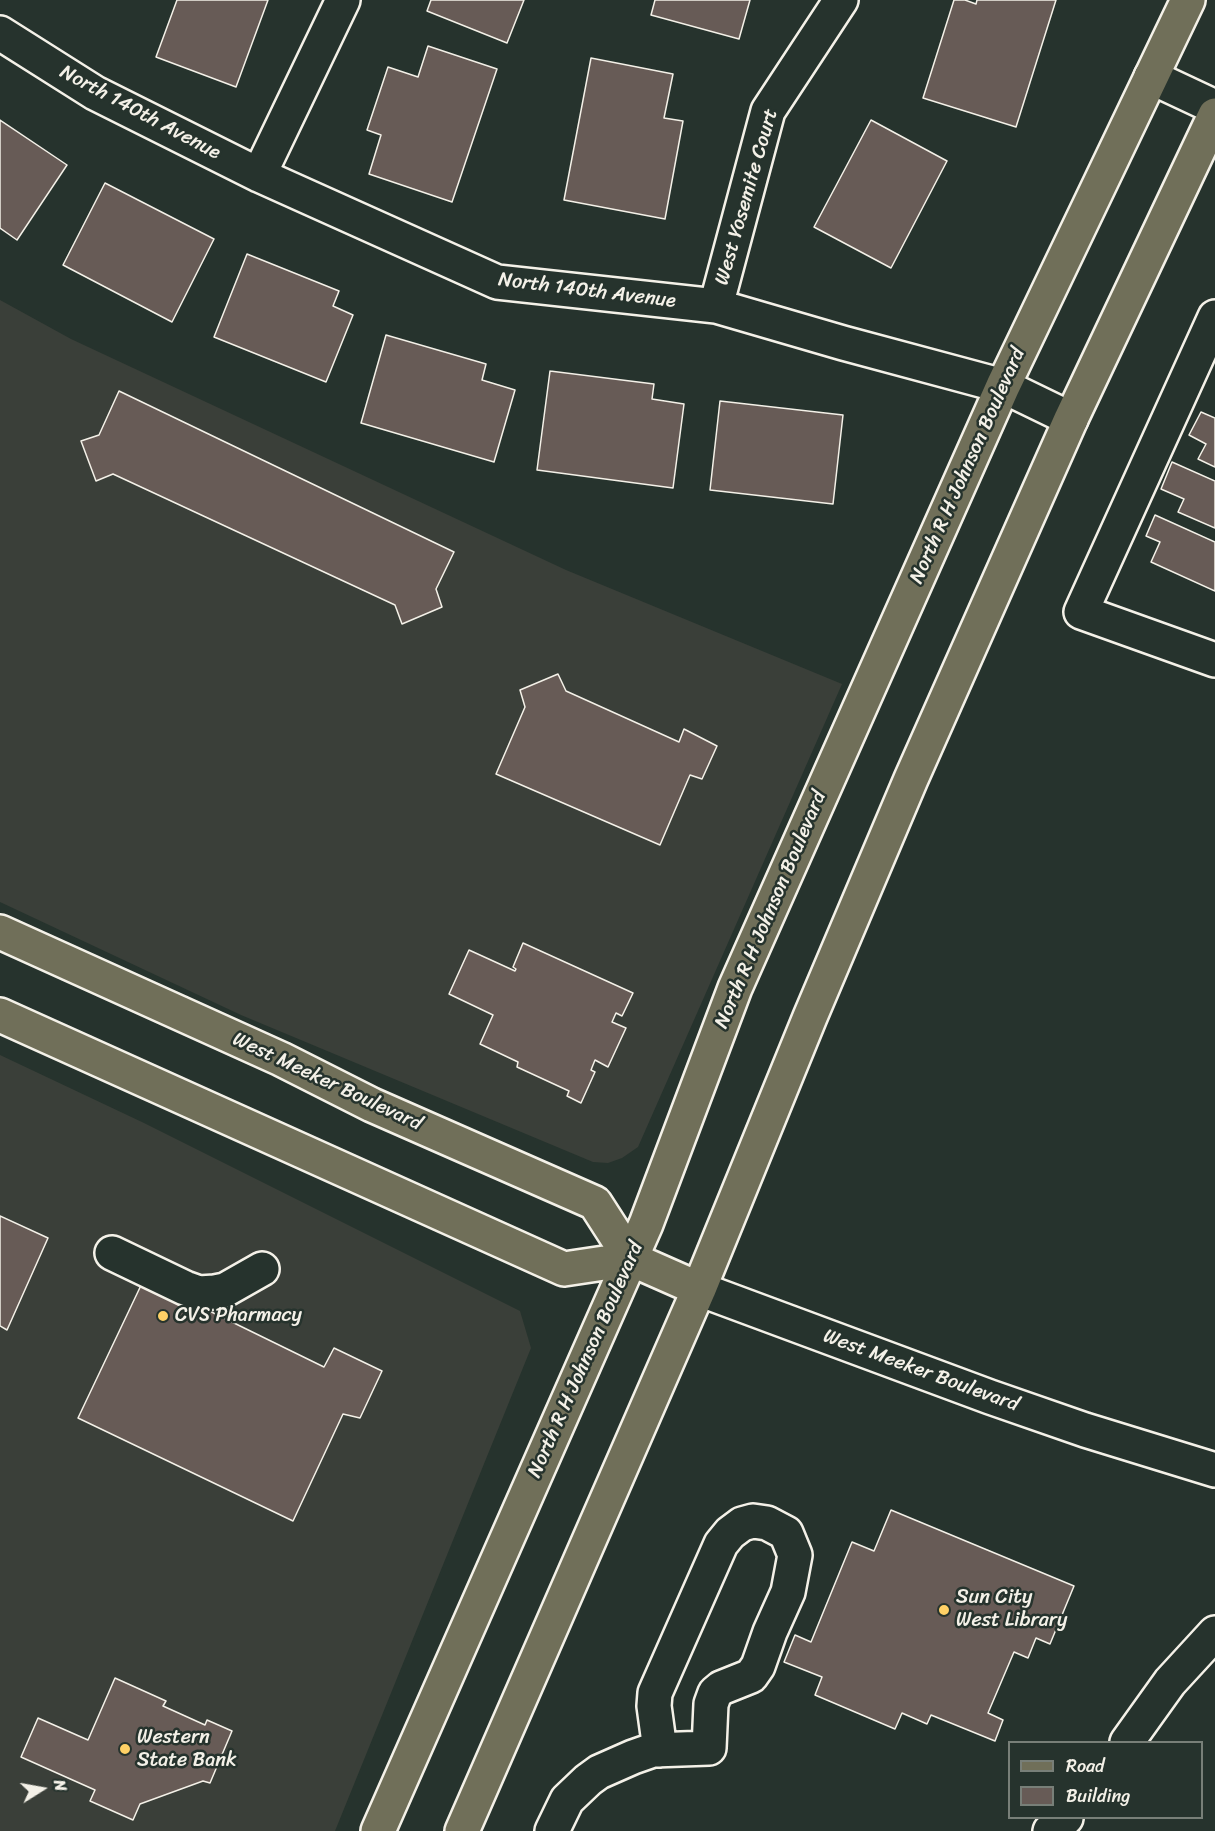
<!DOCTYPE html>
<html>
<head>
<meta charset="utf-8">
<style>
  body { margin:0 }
  #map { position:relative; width:1215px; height:1831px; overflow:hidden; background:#26332d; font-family:Sriracha,sans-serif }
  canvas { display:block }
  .legend { position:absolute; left:1008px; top:1741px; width:195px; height:78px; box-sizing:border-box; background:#26332d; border:2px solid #787f78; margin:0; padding:8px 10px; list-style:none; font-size:18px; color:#f4f1e8 }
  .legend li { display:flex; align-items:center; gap:12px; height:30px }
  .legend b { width:30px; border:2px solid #787f78 }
  .north { position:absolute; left:12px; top:1759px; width:60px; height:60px; -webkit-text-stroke:4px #26332d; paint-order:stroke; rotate:79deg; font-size:16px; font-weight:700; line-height:24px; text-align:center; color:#f4f1e8 }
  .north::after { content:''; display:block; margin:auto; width:21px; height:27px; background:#f4f1e8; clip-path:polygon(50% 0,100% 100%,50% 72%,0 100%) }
</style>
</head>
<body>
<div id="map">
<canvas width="1215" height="1831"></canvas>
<ul class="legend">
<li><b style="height:8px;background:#706f59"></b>Road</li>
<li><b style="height:16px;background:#675b56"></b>Building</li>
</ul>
<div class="north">N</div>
</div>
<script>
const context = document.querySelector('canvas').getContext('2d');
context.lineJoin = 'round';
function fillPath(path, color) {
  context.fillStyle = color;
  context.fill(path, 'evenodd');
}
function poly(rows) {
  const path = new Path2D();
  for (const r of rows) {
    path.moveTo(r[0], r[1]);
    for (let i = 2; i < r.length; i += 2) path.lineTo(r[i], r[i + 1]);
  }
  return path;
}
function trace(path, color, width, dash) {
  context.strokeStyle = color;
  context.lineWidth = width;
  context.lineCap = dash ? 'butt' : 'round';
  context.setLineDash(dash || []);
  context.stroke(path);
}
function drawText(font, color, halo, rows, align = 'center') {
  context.font = font + ' Sriracha,sans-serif';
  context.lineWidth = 5;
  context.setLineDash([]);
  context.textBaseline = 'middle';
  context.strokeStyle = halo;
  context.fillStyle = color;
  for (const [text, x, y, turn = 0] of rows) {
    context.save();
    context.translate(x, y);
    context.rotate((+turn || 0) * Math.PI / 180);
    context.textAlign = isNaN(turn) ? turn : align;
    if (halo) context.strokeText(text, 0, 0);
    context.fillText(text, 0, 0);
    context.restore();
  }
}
fillPath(poly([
  [0,300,71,339,566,570,842,684,638,1147,622,1158,608,1163,593,1162,241,1015,0,902],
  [0,1055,144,1123,520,1311,531,1348,335,1831,0,1831]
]), '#3a3f39');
const building = poly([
  [177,0,268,0,236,87,156,57,177,0],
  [431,0,524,0,507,43,427,11,431,0],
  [655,0,750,0,739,39,651,15,655,0],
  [954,0,965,0,976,4,977,0,1056,0,1016,127,923,98,954,0],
  [428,46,497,69,452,202,369,174,381,135,367,130,388,67,418,77,428,46],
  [591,58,673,74,664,118,683,121,665,219,564,200,591,58],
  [0,120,67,165,17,240,0,228,0,120],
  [871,120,947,161,891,268,814,227,871,120],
  [105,183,214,239,172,322,63,265,105,183],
  [247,254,339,291,333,306,353,315,326,382,214,337,247,254],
  [386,335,486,364,482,380,515,390,494,462,361,423,386,335],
  [550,371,654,384,652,399,684,404,673,488,537,470,550,371],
  [119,391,454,552,436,589,442,607,402,624,395,605,113,474,96,481,81,441,99,435,119,391],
  [720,401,843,415,833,504,710,490,720,401],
  [1201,412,1215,418,1215,467,1198,459,1206,444,1189,435,1201,412],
  [1172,462,1215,481,1215,528,1178,512,1184,499,1161,489,1172,462],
  [1155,515,1215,542,1215,591,1151,562,1160,542,1146,536,1155,515],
  [558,674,566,691,679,742,684,729,717,746,702,779,690,775,660,845,496,774,525,707,520,690,558,674],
  [523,943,633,993,622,1016,616,1013,612,1022,626,1028,608,1067,595,1060,591,1070,595,1072,581,1103,567,1096,569,1091,517,1067,518,1062,480,1044,493,1015,449,994,469,950,515,971,516,969,513,967,523,943],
  [0,1216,48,1238,7,1330,0,1326,0,1216],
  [144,1279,324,1367,334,1348,382,1371,360,1418,343,1414,293,1521,78,1418,144,1279],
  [891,1510,1074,1586,1050,1644,1036,1638,1028,1658,1014,1652,988,1713,1003,1720,995,1741,931,1715,927,1724,902,1713,895,1729,815,1695,822,1677,784,1662,795,1635,811,1642,852,1542,874,1551,891,1510],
  [115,1678,166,1701,163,1706,205,1725,207,1720,232,1731,210,1783,203,1781,140,1804,133,1820,90,1801,95,1790,21,1757,38,1718,88,1740,115,1678]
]);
fillPath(building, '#675b56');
trace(building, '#f4f1e8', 1.5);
const minor = poly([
  [0,33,95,93,259,175,497,282,716,306,843,343,1003,386,1071,419],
  [1151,77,1215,107],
  [259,175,343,0],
  [716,306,768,111,841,0],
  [1215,317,1081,612,1215,660],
  [112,1253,185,1288,199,1293,215,1292,225,1290,262,1269],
  [699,1289,990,1397,1085,1430,1215,1470],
  [1127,1742,1170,1682,1215,1633],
  [552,1831,567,1800,588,1780,599,1772,633,1757,653,1750,709,1748,711,1704,715,1693,721,1688,751,1676,758,1666,770,1632,788,1592,795,1555,786,1533,767,1523,753,1521,742,1524,730,1533,721,1544,655,1693,654,1706,660,1750],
  [1050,1831,1066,1818]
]);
const major = poly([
  [0,932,281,1059,372,1105,595,1203,631,1259],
  [0,1015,564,1269,631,1259,699,1289],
  [378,1831,646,1224,735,988,1003,386,1188,0],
  [462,1831,699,1289,810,1017,911,779,1071,419,1215,115]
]);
trace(minor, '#f4f1e8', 38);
trace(major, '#f4f1e8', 38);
trace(minor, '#26332d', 33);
trace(major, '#706f59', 33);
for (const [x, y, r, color] of [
  [163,1316,6,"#ffd166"],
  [944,1610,6,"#ffd166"],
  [125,1749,6,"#ffd166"]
]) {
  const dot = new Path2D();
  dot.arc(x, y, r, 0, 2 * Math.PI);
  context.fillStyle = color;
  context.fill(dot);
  trace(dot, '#26332d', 2);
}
drawText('20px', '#f4f1e8', '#26332d', [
  ["North 140th Avenue",140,113,28],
  ["West Yosemite Court",747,197,-74],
  ["North 140th Avenue",587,291,7],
  ["North R H Johnson Boulevard",968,466,-66],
  ["North R H Johnson Boulevard",771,910,-67],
  ["West Meeker Boulevard",327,1082,25],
  ["North R H Johnson Boulevard",586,1360,-66],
  ["West Meeker Boulevard",921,1371,20]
]);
drawText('20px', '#f4f1e8', '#26332d', [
  ["CVS Pharmacy",175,1316],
  ["Sun City",956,1598],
  ["West Library",956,1621],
  ["Western",137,1738],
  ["State Bank",137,1761]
], 'left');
</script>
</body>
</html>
